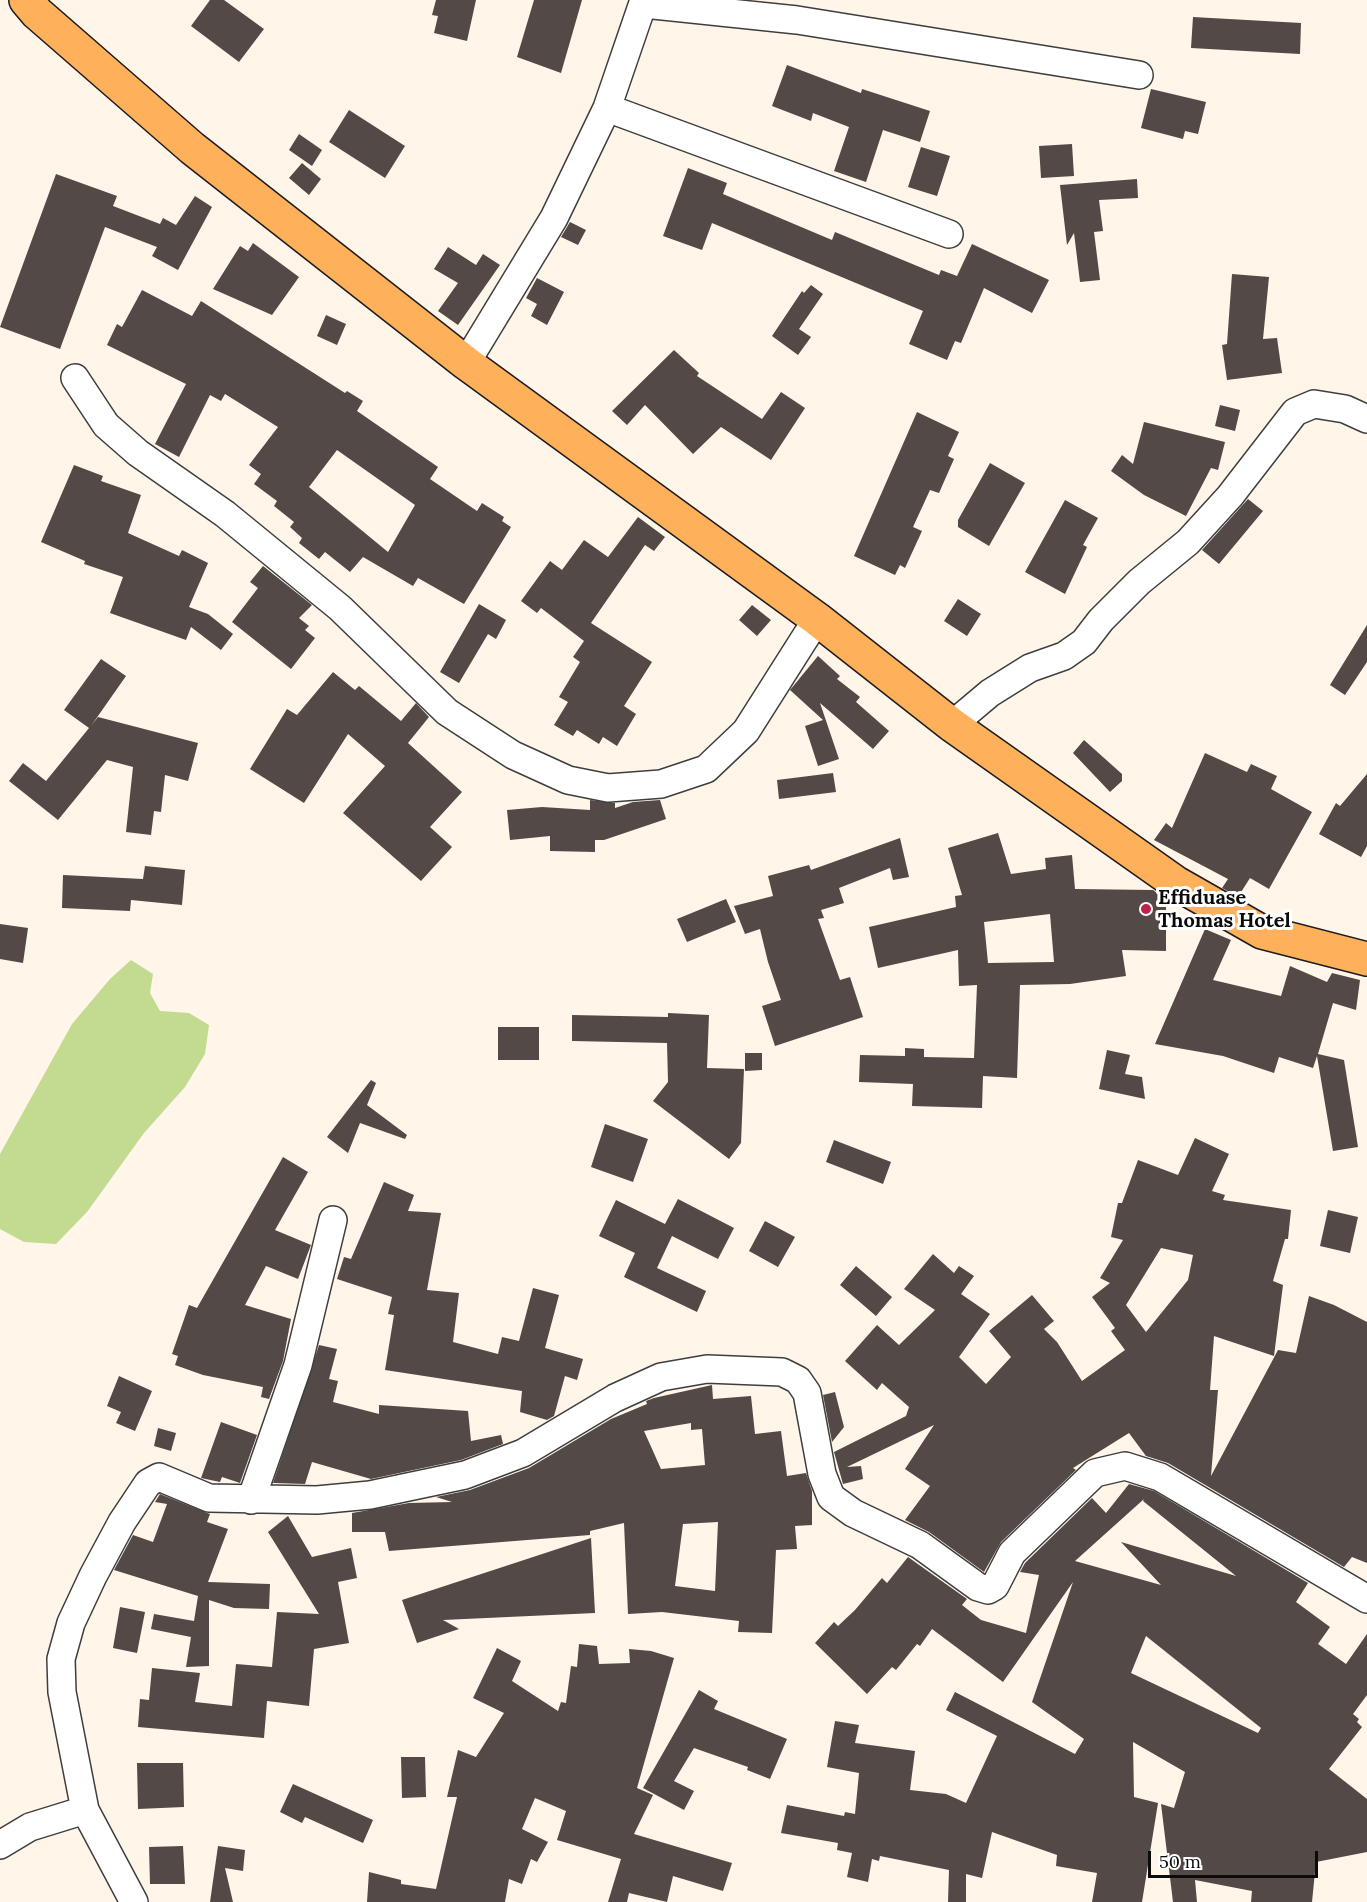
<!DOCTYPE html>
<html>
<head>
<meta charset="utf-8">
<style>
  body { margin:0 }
  #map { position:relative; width:1367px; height:1902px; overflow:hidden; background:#fff5e8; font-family:Lora,serif }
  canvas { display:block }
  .scale { position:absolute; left:1148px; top:1851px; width:170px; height:27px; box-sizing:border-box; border:3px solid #0b0b0b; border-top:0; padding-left:8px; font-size:18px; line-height:21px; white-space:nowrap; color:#0b0b0b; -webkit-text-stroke:4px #fff; paint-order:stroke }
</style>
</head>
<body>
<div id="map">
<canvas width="1367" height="1902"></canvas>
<div class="scale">50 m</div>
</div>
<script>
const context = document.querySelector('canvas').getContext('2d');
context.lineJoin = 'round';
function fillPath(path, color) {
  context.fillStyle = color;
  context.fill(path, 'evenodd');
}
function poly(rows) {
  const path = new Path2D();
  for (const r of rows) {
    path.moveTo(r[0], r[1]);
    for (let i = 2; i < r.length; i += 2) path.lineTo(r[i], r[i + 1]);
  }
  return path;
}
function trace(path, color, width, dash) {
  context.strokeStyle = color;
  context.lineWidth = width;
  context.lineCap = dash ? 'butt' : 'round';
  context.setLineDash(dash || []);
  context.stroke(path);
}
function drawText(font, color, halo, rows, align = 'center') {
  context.font = font + ' Lora,serif';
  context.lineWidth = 6;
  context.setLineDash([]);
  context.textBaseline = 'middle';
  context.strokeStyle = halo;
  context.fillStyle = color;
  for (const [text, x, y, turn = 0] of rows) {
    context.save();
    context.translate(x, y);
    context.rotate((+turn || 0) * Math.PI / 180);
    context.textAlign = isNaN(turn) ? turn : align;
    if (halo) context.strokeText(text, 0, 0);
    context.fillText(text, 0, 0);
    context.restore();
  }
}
fillPath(poly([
  [131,960,153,974,150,993,160,1011,189,1013,209,1025,205,1054,185,1087,144,1133,87,1212,56,1244,24,1242,0,1229,0,1154,72,1024,110,979]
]), '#c3db90');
fillPath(poly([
  [210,0,224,0,264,29,239,62,191,26],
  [436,0,476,0,467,41,434,33,438,16,432,15],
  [534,0,582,0,561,73,517,57],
  [1193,17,1301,23,1300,54,1191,48],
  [787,65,861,93,862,89,930,111,920,142,883,130,866,182,834,171,849,127,813,113,811,121,772,106],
  [1151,89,1206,102,1198,134,1185,131,1183,139,1141,128],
  [349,110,405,146,385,178,329,142],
  [299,134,322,150,312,166,289,150],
  [1072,144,1074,176,1041,178,1039,146],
  [921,147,950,156,937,196,908,187],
  [302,163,321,179,309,195,289,178],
  [688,168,727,183,723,194,832,240,835,232,939,275,941,270,957,276,972,244,1049,280,1032,313,984,288,961,343,955,341,947,360,909,344,923,311,712,223,702,250,663,236],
  [56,174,117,196,113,206,160,224,163,218,176,225,195,196,212,207,178,270,152,256,157,247,105,227,60,349,0,327],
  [1137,179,1138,198,1099,200,1103,231,1094,232,1100,280,1080,282,1074,233,1067,245,1060,185],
  [570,222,586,230,578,245,561,237],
  [253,243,299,277,272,315,213,289,240,246,248,251],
  [448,247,476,265,483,254,500,265,458,325,438,311,458,283,434,269],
  [1232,274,1269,277,1263,339,1277,338,1282,373,1227,380,1222,345,1227,344],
  [537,278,564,292,547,325,531,316,537,304,526,298],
  [811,285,823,294,799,329,811,337,798,355,772,336,802,291,804,293],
  [142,290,192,316,201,301,345,393,347,391,363,401,357,411,438,467,430,479,477,511,482,503,504,517,502,521,511,527,464,604,418,578,413,586,363,557,350,572,325,552,319,559,299,543,302,538,290,527,294,522,274,506,277,501,254,484,261,474,249,465,278,427,225,394,221,401,210,395,179,457,155,444,186,384,107,345,117,324,122,327],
  [337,450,415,505,388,552,309,487],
  [326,315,346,324,337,345,317,336],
  [674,350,699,373,697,376,762,419,781,392,805,408,771,460,721,427,693,454,645,405,627,425,612,411],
  [1220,405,1240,410,1235,431,1215,426],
  [917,412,959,432,948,456,954,459,939,493,930,490,913,527,922,531,905,568,900,565,895,575,854,556],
  [1144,422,1225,442,1218,470,1211,468,1186,516,1144,495,1111,471,1122,455,1133,464],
  [990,463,1025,483,989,546,958,527,958,520],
  [74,465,103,476,101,481,141,495,128,533,179,556,182,550,208,563,189,607,208,614,233,634,221,650,191,627,186,640,110,613,123,577,84,564,85,561,41,542],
  [1248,499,1263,511,1219,564,1202,550],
  [1065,500,1098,518,1083,545,1087,547,1065,594,1025,572],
  [638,517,665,537,654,551,645,545,591,623,652,662,624,706,636,714,617,746,603,737,599,744,577,730,573,736,554,725,568,702,559,697,580,662,573,657,584,641,541,608,537,613,521,601,550,561,562,570,584,540,608,557],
  [263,566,312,605,299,618,309,626,305,630,315,638,291,669,232,622,258,588,250,582],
  [958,599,981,614,967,636,944,621],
  [479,604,506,620,496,639,488,634,459,683,440,672],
  [752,605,771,620,757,636,739,620],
  [1367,625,1367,662,1345,695,1330,685],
  [818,656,840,676,837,679,860,697,856,702,889,731,873,749,820,703,839,759,818,766,805,726,823,720,790,690],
  [101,659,126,676,91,726,98,717,198,743,188,781,165,775,161,812,154,811,151,835,126,832,133,767,107,760,58,820,9,781,23,763,46,781,89,728,64,710],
  [333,672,355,690,359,686,401,721,416,703,429,717,408,743,462,792,430,827,452,847,421,881,343,813,385,766,348,734,304,803,250,769,287,709,297,715],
  [1084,740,1122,774,1122,781,1110,792,1073,753],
  [1205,753,1247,772,1251,764,1277,776,1271,789,1312,812,1269,889,1250,878,1238,897,1222,888,1228,879,1154,840,1166,823,1172,828],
  [833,773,836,792,779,799,777,780],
  [1367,774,1367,846,1361,857,1319,834,1336,803,1340,806],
  [590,800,615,803,615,808,633,802,660,800,666,819,604,840,595,840,595,852,550,851,550,836,510,840,507,810,542,807,590,810],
  [998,833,1011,874,1046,869,1045,858,1072,855,1075,889,1153,890,1164,898,1166,902,1166,951,1122,950,1126,976,1070,984,1020,985,1017,1078,983,1076,982,1108,912,1106,913,1084,859,1082,860,1055,905,1056,905,1048,924,1049,924,1057,974,1058,977,985,959,986,958,950,878,968,869,927,956,907,955,896,962,895,948,848],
  [1050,914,1054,962,988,963,984,922],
  [900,838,909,877,893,880,890,868,839,888,844,903,821,910,824,918,818,919,840,980,850,977,863,1017,775,1046,762,1006,781,1000,768,962,760,929,745,934,734,906,773,896,768,876,809,865,811,870],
  [145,866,185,870,182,905,131,900,130,911,62,908,63,875,143,879],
  [726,899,736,922,687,942,677,919],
  [0,924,28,928,23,963,0,959],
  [1205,929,1231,940,1213,980,1281,996,1290,966,1327,982,1332,973,1360,980,1356,1010,1333,1003,1318,1054,1344,1060,1358,1147,1333,1151,1317,1056,1313,1068,1279,1057,1274,1073,1223,1056,1155,1044],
  [668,1013,709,1015,707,1068,744,1069,741,1143,729,1159,653,1101,668,1082,667,1043,572,1041,572,1015,668,1017],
  [498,1027,539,1027,539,1060,498,1060],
  [1107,1050,1130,1055,1125,1074,1142,1077,1145,1099,1099,1089],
  [745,1053,762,1053,762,1070,745,1071],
  [371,1080,376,1083,367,1105,407,1135,405,1139,360,1123,348,1153,327,1137],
  [605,1124,648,1139,633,1182,591,1167],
  [1195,1138,1229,1154,1212,1191,1225,1195,1223,1200,1291,1210,1288,1239,1285,1239,1273,1281,1283,1285,1274,1356,1214,1336,1210,1390,1218,1390,1211,1476,1278,1350,1296,1353,1309,1296,1334,1305,1367,1322,1367,1563,1352,1557,1344,1567,1168,1463,1146,1456,1129,1433,1073,1468,1076,1470,1001,1542,984,1572,929,1532,905,1520,930,1486,905,1469,934,1425,847,1467,861,1466,863,1479,843,1484,834,1452,906,1416,909,1407,882,1383,877,1390,845,1361,877,1325,899,1345,935,1310,904,1289,933,1254,954,1273,959,1266,974,1276,961,1294,990,1314,959,1357,986,1384,1011,1357,989,1331,1032,1295,1054,1321,1044,1329,1057,1342,1082,1381,1125,1350,1111,1331,1115,1328,1092,1297,1110,1283,1100,1278,1123,1240,1111,1237,1118,1203,1122,1203,1138,1160,1178,1175],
  [1161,1248,1193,1255,1188,1280,1146,1332,1126,1305],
  [834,1140,891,1162,883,1184,826,1162],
  [283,1157,308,1172,275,1230,311,1245,298,1279,266,1266,245,1305,291,1319,283,1361,269,1399,261,1397,263,1387,203,1375,175,1365,178,1356,172,1354,189,1305,197,1308],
  [384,1182,414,1195,408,1211,441,1213,427,1290,459,1293,453,1342,498,1354,502,1337,519,1341,533,1288,559,1295,545,1348,583,1359,577,1380,565,1376,554,1416,547,1420,520,1412,522,1391,385,1370,394,1315,388,1314,392,1297,337,1279,344,1257,351,1259],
  [678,1199,734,1228,718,1259,672,1236,657,1268,706,1291,697,1312,624,1277,635,1253,599,1236,616,1200,665,1224],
  [1328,1210,1358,1217,1350,1253,1320,1246],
  [765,1221,795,1237,778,1267,749,1251],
  [856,1266,892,1297,876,1316,840,1285],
  [319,1345,337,1349,329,1379,338,1381,333,1402,379,1414,379,1405,468,1411,471,1441,501,1435,503,1444,461,1460,371,1479,312,1462,305,1484,273,1483],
  [119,1376,152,1391,135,1431,116,1423,121,1412,107,1406],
  [712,1385,713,1399,751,1396,755,1434,781,1431,787,1476,806,1473,812,1491,812,1525,795,1526,797,1549,776,1550,772,1633,738,1632,739,1621,662,1612,628,1614,624,1523,590,1531,590,1535,389,1551,385,1532,352,1532,352,1513,409,1503,452,1502,436,1497,470,1490,529,1468,611,1419,647,1404,646,1401,654,1398],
  [691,1423,691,1430,702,1429,705,1465,661,1469,644,1431],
  [718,1522,715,1591,675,1586,683,1524],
  [835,1392,844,1427,832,1442,823,1395],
  [221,1422,257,1435,240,1483,222,1477,220,1482,201,1478],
  [158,1428,176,1433,171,1451,154,1446],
  [1129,1484,1154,1491,1308,1583,1296,1602,1330,1627,1318,1644,1346,1664,1367,1634,1367,1695,1353,1714,1359,1719,1357,1722,1362,1727,1329,1769,1367,1799,1367,1852,1316,1862,1312,1902,1251,1902,1252,1891,1195,1880,1197,1902,1173,1902,1161,1804,1174,1808,1185,1772,1133,1742,1134,1797,1158,1803,1142,1902,1092,1902,1097,1873,1056,1866,1057,1855,992,1832,982,1878,966,1874,966,1902,948,1902,949,1870,880,1856,879,1861,872,1859,868,1882,847,1877,852,1853,837,1850,838,1843,781,1833,787,1805,844,1816,845,1812,855,1814,859,1773,827,1767,835,1721,859,1725,855,1743,915,1751,910,1790,946,1794,966,1803,997,1736,946,1710,955,1692,1075,1754,1084,1739,1032,1702,1073,1582,1003,1682,932,1629,920,1646,917,1644,896,1670,892,1667,867,1694,815,1643,834,1622,838,1626,855,1610,882,1578,887,1583,908,1557,967,1599,962,1605,981,1620,1026,1633,1039,1575,1020,1572,1025,1563,1092,1498,1106,1513],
  [1144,1499,1143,1501,1236,1576,1121,1542,1161,1585,1075,1561],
  [1146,1636,1261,1728,1258,1733,1131,1673],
  [160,1494,210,1514,207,1522,228,1529,208,1582,270,1584,269,1609,234,1608,209,1600,209,1666,186,1667,191,1637,151,1629,154,1614,194,1621,198,1596,114,1570,133,1535,153,1542,167,1504,155,1502],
  [288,1516,312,1557,351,1548,357,1578,338,1582,349,1643,314,1649,309,1706,267,1701,264,1738,138,1727,140,1699,149,1700,152,1668,200,1673,195,1702,232,1706,236,1664,272,1667,277,1612,319,1614,268,1532],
  [591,1538,595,1613,443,1620,459,1629,417,1643,402,1600],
  [120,1607,145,1612,137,1653,113,1648],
  [579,1644,597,1646,599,1664,630,1663,629,1649,651,1651,674,1658,637,1788,653,1795,634,1834,732,1863,723,1891,673,1876,667,1902,629,1893,627,1902,608,1902,621,1859,557,1840,566,1811,535,1798,522,1829,548,1842,537,1862,531,1859,522,1884,509,1879,505,1902,367,1902,369,1872,401,1880,401,1884,436,1889,457,1797,447,1797,458,1750,476,1757,504,1713,473,1698,497,1648,521,1661,512,1681,558,1711,561,1702,566,1703,571,1666,577,1667],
  [699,1690,718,1701,714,1709,787,1739,770,1779,747,1770,748,1767,694,1748,674,1781,694,1791,684,1810,643,1788],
  [401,1757,425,1757,426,1797,402,1798],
  [137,1763,183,1763,184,1807,138,1809],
  [293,1784,373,1820,363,1843,305,1817,302,1823,280,1812],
  [183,1846,185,1884,150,1884,149,1847],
  [218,1846,245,1850,243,1871,225,1868,233,1902,210,1902]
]), '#534947');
const minor = poly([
  [644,4,797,20,1139,75],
  [607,108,949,234],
  [466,363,554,218,607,108,644,0],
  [75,378,106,425,138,453,225,514,340,608,447,712,513,755,568,780,608,788,661,784,706,769,746,731,817,619],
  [952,725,990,693,1030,668,1064,656,1084,642,1101,620,1139,582,1188,542,1230,496,1295,412,1314,404,1345,409,1367,419],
  [251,1500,298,1365,333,1220],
  [85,1810,62,1692,61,1659,71,1623,93,1576,122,1522,148,1483,159,1477,209,1498,317,1500,370,1495,465,1475,523,1453,615,1398,661,1377,707,1369,782,1372,798,1380,807,1393,822,1474,831,1497,853,1513,920,1545,978,1587,988,1590,995,1586,1012,1553,1095,1473,1125,1466,1160,1477,1367,1599],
  [0,1845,30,1827,85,1810,134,1902]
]);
const primary = poly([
  [26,0,37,13,192,148,466,363,817,619,952,725,1176,883,1262,932,1367,959]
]);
trace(minor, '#3e3e3e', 30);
trace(primary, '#1c1c1c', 36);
trace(minor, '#fff', 27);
trace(primary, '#feb05a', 33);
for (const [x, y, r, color] of [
  [1146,909,6,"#be1f4b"]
]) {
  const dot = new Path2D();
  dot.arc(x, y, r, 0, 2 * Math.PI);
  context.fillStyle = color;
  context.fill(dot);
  trace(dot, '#fff', 2);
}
drawText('bold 20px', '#0b0b0b', '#fff', [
  ["Effiduase",1158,898],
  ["Thomas Hotel",1158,921]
], 'left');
</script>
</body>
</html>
